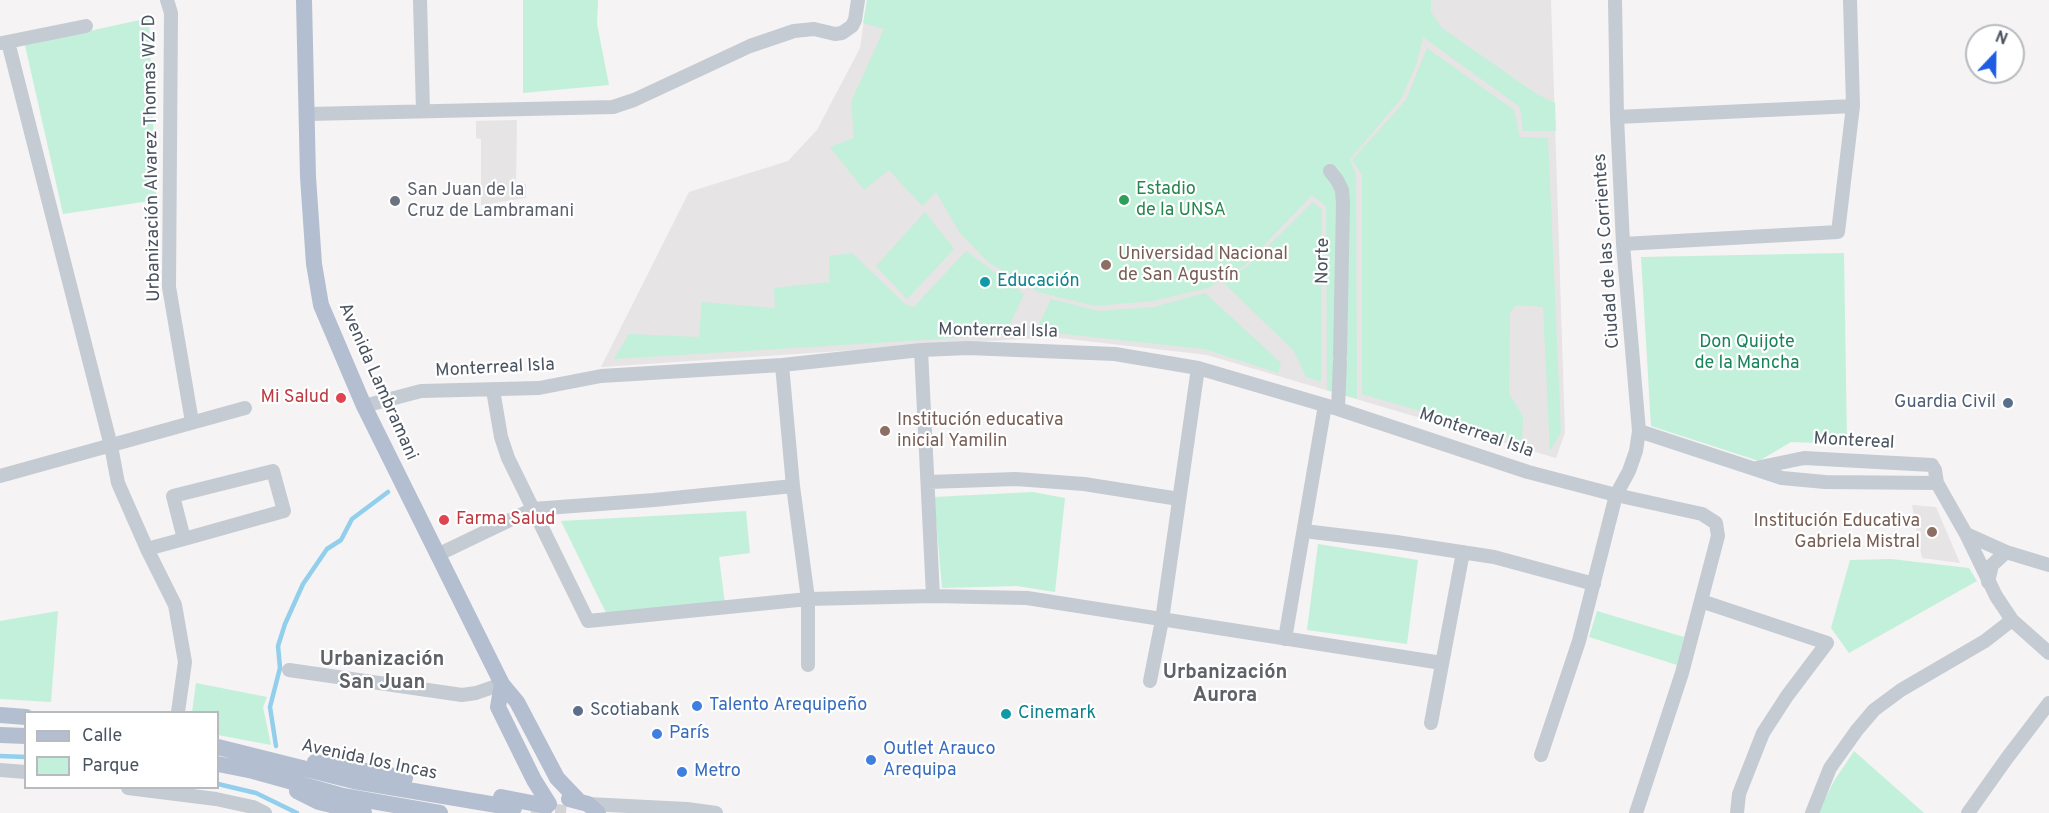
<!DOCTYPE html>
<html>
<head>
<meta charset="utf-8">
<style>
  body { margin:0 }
  #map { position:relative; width:2049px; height:813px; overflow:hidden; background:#f5f3f3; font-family:Overpass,sans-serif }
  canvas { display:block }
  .legend { position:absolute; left:24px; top:711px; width:195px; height:78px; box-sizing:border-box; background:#fff; border:2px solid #b7babf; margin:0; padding:8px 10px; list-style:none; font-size:18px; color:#4a5360 }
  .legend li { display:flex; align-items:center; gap:12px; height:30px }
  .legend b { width:30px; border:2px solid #b7babf }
  .north { position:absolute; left:1965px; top:24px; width:60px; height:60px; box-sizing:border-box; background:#fff; border:2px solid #b7babf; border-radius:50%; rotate:22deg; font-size:16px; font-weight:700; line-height:24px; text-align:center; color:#4a5360 }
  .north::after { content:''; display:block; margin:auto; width:21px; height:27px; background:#1d5de4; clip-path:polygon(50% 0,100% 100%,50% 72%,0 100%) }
</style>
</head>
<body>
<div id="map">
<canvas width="2049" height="813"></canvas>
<ul class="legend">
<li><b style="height:8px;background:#b3bed0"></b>Calle</li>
<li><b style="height:16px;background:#c3f0da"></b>Parque</li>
</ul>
<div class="north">N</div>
</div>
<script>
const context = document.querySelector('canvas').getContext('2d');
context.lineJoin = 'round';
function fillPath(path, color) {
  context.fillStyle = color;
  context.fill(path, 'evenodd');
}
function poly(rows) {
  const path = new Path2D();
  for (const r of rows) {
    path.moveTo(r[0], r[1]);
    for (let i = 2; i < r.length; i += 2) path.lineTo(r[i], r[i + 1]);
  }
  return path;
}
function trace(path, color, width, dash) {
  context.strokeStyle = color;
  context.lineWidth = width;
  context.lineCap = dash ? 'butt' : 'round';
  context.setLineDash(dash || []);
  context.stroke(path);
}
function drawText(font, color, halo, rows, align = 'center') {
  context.font = font + ' Overpass,sans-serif';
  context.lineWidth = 4.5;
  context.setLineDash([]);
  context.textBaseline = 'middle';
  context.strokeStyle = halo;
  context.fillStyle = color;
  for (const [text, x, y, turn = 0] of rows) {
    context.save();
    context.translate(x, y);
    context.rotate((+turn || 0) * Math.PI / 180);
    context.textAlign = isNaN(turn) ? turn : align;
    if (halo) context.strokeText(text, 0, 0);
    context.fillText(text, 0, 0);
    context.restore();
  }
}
fillPath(poly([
  [867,0,1551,0,1565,433,1556,458,1207,355,1051,337,601,367,689,192,788,161,817,130,860,48],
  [517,120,516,184,526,184,526,198,481,205,481,139,476,138,476,121],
  [1912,505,1936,507,1960,563,1922,558]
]), '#e6e4e5');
fillPath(poly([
  [523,0,598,0,597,24,609,85,523,93],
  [867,0,1431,0,1431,12,1442,28,1535,93,1555,103,1556,131,1523,131,1520,107,1423,37,1416,65,1401,99,1350,159,1356,175,1357,399,1327,390,1326,206,1312,195,1244,266,1208,288,1153,301,1095,306,1038,292,988,262,960,233,936,192,922,206,889,170,864,190,830,147,854,138,851,102,884,29,863,23],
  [149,18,156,200,63,214,25,45],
  [1427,48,1514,110,1520,137,1548,138,1561,432,1550,451,1543,307,1516,305,1510,313,1509,394,1523,416,1522,441,1362,394,1362,175,1352,160,1406,100],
  [1313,202,1322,210,1321,382,1306,377,1294,351,1223,282,1248,266],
  [925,212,954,249,907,299,876,266],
  [966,251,1024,294,1005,335,614,359,629,334,699,337,702,302,775,308,774,288,830,282,829,256,852,253,906,305,914,307],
  [1844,253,1847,444,1791,442,1759,461,1651,426,1641,257],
  [1205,293,1281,363,1278,373,1204,349,1036,331,1051,299,1099,311,1154,307],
  [1033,492,1065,498,1055,592,1017,586,942,588,934,497],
  [746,511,750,553,719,557,725,604,607,615,561,521],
  [1318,544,1418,560,1407,644,1307,630],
  [1891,559,1969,568,1977,581,1849,653,1831,628,1850,560],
  [58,611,51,702,0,699,0,621],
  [1597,611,1684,637,1677,665,1589,637],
  [196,683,267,697,263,707,271,745,218,735,218,712,192,712],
  [1854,751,1924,813,1818,813,1834,781]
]), '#c3f0da');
trace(poly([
  [276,746,270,707,280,668,278,646,285,624,303,584,327,549,341,540,352,519,388,492],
  [0,756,26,757],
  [218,784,256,793,297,813]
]), '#91cfec', 4.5);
trace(poly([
  [531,810,566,813]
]), '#d3d3d6', 16, [16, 8]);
trace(poly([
  [167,0,171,13,169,287,192,422],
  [420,0,423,111],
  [8,42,111,446,118,483,147,549,175,605,185,662,178,712],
  [2,43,86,26],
  [308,114,613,107,634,100,750,46,794,31,814,29,835,34,842,33,852,26,855,20,858,0],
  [1617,117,1853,106],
  [1330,171,1337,180,1342,190,1343,204,1340,355],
  [1623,244,1838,232,1853,106,1850,0],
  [921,350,933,596],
  [782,365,793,486,808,599,808,665],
  [493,390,501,437,508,458,588,621,808,599,933,596,1027,598,1442,663],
  [364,406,421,391,539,388,601,376,782,365,921,350,968,348,1115,354,1198,368,1338,409,1528,472,1616,495,1702,514,1716,523,1718,536,1682,673,1636,813],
  [1338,409,1340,361],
  [1639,431,1782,478,1825,482,1937,483],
  [1756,468,1804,458,1932,465,1935,470,1937,483,1966,534,1996,596,2012,620,2049,653],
  [0,476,245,408],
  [928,482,1016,479,1084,484,1179,499],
  [1304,531,1396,542,1494,557,1594,584],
  [1966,534,2006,552,2049,565],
  [147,549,184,539,284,511,273,471,173,496,184,539],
  [437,555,533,509,654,500,793,486],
  [1988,582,1992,565,2006,552],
  [1701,601,1827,643,1787,696,1763,733,1739,794,1737,813],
  [1285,639,1325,405],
  [289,670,462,695,476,693,502,684],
  [1150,681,1162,620,1198,368],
  [1431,723,1463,552],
  [1541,755,1579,641,1616,495,1629,471,1636,451,1639,431,1623,244,1617,117,1615,0],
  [0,770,26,772],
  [128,788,216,799,253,807,265,813],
  [588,804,687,809,716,813],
  [1812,813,1830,768,1857,730,1874,710,1901,690,1985,641,2012,620],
  [1968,813,2007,758,2049,703]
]), '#c4cbd3', 14);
trace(poly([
  [304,0,308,177,314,264,321,305,364,406,502,684,517,702,557,778,578,800],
  [502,684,498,707,534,780,549,804],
  [0,715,26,717],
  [0,735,26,736],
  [218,747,354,781,514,808],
  [315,762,405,778],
  [218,764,253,771,343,796,440,813],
  [297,791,319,802,364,813],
  [501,797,547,806],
  [569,799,588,804,598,813]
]), '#b3bed0', 16);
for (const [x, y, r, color] of [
  [1124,200,6,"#2e9e5b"],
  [395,201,6,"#6b7280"],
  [1106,265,6,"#8d6e63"],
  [985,282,6,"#0f9aa8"],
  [341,398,6,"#e0444e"],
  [2008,403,6,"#5c6f8a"],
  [885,431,6,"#8d6e63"],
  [444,520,6,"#e0444e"],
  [1932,532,6,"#8d6e63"],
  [697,706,6,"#3f7fe0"],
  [578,711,6,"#5c6f8a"],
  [1006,714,6,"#0f9aa8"],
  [657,734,6,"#3f7fe0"],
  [871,760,6,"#3f7fe0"],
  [682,772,6,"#3f7fe0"]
]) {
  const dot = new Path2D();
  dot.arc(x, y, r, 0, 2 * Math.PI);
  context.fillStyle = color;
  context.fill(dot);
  trace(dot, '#fff', 2);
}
drawText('18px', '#4a5360', '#fff', [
  ["Urbanización Alvarez Thomas WZ D",153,158,-91],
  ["Ciudad de las Corrientes",1608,251,-94],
  ["Norte",1324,261,-89],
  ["Monterreal Isla",998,332,1],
  ["Monterreal Isla",495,369,-3],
  ["Avenida Lambramani",377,382,66],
  ["Monterreal Isla",1476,434,19],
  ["Montereal",1854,442,3],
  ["Avenida los Incas",369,761,12]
]);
drawText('18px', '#27864d', '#fff', [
  ["Estadio",1136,190],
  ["de la UNSA",1136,211]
], 'left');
drawText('18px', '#5b616d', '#fff', [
  ["San Juan de la",407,191],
  ["Cruz de Lambramani",407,212]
], 'left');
drawText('18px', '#785e54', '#fff', [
  ["Universidad Nacional",1118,255],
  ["de San Agustín",1118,276],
  ["Institución educativa",897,421],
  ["inicial Yamilin",897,442],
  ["Institución Educativa",1920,522,"right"],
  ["Gabriela Mistral",1920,543,"right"]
], 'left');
drawText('18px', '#0d838f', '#fff', [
  ["Educación",997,282],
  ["Cinemark",1018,714]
], 'left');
drawText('18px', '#19835b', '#fff', [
  ["Don Quijote",1747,343],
  ["de la Mancha",1747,364]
]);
drawText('18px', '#be3a42', '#fff', [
  ["Mi Salud",329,398],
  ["Farma Salud",456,520,"left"]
], 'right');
drawText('18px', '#4e5e75', '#fff', [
  ["Guardia Civil",1996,403],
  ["Scotiabank",590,711,"left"]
], 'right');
drawText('18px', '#366cbe', '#fff', [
  ["Talento Arequipeño",709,706],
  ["París",669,734],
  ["Outlet Arauco",883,750],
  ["Arequipa",883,771],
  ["Metro",694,772]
], 'left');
drawText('bold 20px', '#5f6267', '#fff', [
  ["Urbanización",382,661],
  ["San Juan",382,684],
  ["Urbanización",1225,674],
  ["Aurora",1225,697]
]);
</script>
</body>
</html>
